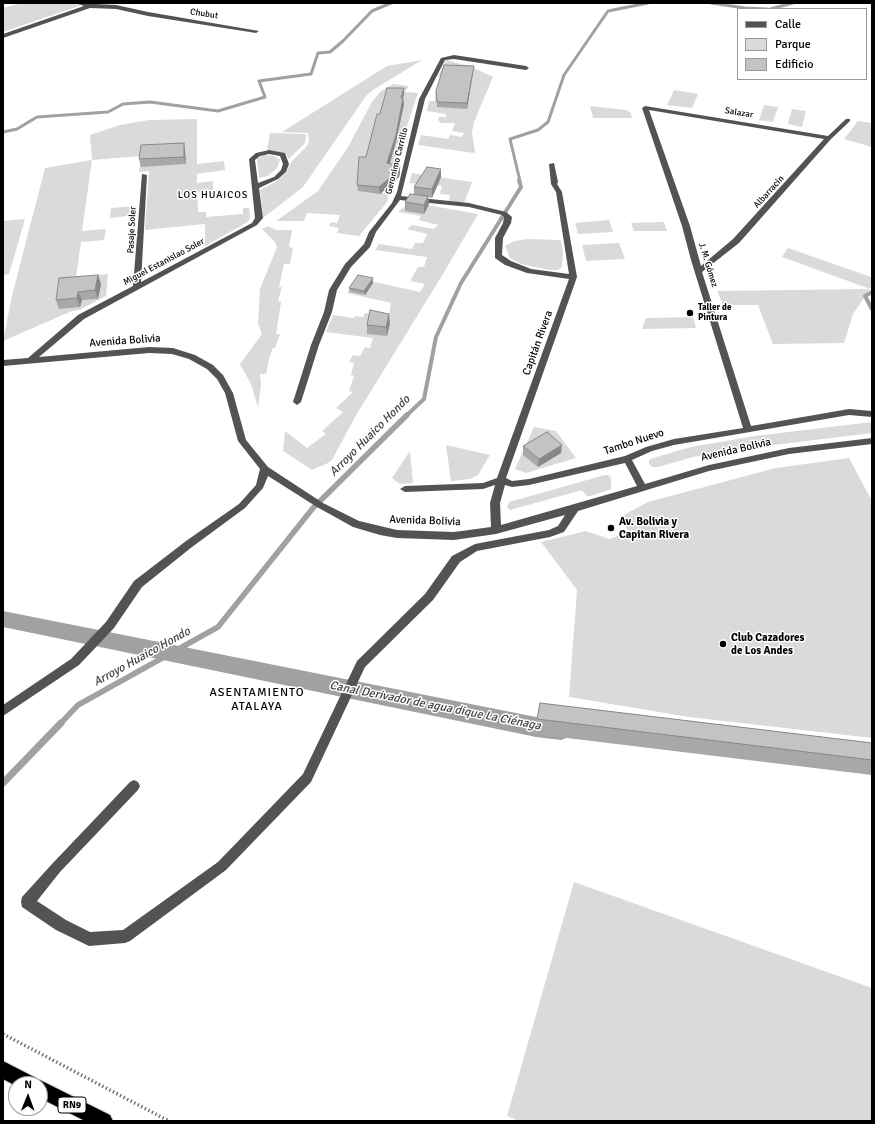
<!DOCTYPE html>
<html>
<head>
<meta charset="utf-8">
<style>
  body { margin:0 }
  #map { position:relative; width:875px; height:1124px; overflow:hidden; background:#fff; font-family:Signika,sans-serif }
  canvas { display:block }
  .frame { position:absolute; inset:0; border:4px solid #000; pointer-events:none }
  .legend { position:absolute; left:737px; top:8px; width:130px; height:72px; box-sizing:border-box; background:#fff; border:1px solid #999; margin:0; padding:5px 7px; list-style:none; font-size:12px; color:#000 }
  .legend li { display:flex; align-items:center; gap:8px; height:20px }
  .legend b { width:20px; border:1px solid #999 }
  .north { position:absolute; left:8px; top:1076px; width:40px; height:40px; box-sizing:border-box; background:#fff; border:1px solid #999; border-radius:50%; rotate:1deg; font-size:11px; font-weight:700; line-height:16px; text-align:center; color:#000 }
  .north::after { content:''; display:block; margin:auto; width:14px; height:18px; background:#000; clip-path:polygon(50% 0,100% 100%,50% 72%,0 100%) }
</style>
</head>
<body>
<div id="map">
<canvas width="875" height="1124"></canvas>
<div class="frame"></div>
<ul class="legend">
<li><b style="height:5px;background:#535353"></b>Calle</li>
<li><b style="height:11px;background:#dadada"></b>Parque</li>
<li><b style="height:11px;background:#c3c3c3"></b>Edificio</li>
</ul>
<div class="north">N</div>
</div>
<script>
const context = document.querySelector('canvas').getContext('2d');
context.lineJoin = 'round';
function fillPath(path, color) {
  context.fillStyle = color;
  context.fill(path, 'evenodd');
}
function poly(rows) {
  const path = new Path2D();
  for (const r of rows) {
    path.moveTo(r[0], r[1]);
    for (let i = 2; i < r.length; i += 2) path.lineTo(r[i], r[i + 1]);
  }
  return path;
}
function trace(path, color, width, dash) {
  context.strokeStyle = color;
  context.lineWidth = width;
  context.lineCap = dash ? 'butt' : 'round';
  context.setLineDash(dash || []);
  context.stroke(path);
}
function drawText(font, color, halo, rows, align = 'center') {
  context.font = font + ' Signika,sans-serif';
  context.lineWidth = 3;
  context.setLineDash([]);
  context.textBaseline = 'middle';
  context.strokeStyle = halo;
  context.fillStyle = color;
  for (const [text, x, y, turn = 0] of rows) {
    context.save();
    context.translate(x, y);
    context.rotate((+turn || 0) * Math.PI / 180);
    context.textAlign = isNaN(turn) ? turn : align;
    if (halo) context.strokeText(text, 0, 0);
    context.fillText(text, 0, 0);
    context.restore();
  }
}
fillPath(poly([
  [22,3,71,3,80,4,79,6,3,32,3,8],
  [422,60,373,90,366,96,303,187,263,218,260,190,275,182,286,173,291,162,306,147,309,142,308,133,282,132,387,66],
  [446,60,472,67,493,77,474,122,472,133,475,152,474,153,418,145,421,135,448,139,450,135,462,137,464,133,452,131,455,123,441,123,438,120,439,117,446,117,446,114,427,111,429,101,435,101,436,88,448,87,450,77,438,77],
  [393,84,409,86,405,92,418,93,395,162,391,180,357,180,357,183,364,184,363,192,389,193,387,202,359,236,337,233,339,228,329,226,331,222,337,223,340,215,307,213,304,221,276,221,318,191,348,147,372,102,381,91],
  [674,90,698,94,692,108,667,105],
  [764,105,778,107,773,122,759,120],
  [590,106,626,110,631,113,632,118,593,118],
  [792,109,806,111,802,127,788,124],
  [197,119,197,164,224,161,225,170,197,174,197,183,213,181,213,191,197,192,198,212,206,212,206,217,243,214,243,208,249,208,250,219,246,223,205,246,205,224,145,230,149,171,139,172,141,156,92,160,82,231,106,229,104,240,81,242,76,277,108,274,106,296,79,310,72,311,3,341,12,296,45,168,92,160,90,135,120,125,149,120],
  [858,121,872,123,872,147,844,139],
  [270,133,305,134,306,135,305,143,289,159,285,153,267,150],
  [263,155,274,156,280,160,277,168,268,176,259,178,257,159],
  [412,173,472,182,463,206,448,205,450,195,440,194,442,186,409,183],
  [410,202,478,214,443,274,355,417,332,460,328,463,312,470,283,451,285,431,307,448,326,434,322,431,343,412,336,408,353,392,349,391,354,376,351,375,354,363,349,362,353,355,360,356,365,347,370,348,373,338,326,332,333,315,354,318,355,316,363,317,365,313,389,315,391,303,347,293,356,278,420,292,425,284,410,281,418,267,424,267,427,257,375,250,379,244,412,249,415,243,423,243,427,234,407,229,412,225,434,229,438,225,419,220,421,216,398,212],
  [136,206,135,215,110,218,111,208],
  [25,219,9,274,3,275,3,221],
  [609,220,613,232,578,234,575,223],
  [664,222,667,231,634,231,631,223],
  [268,226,276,230,292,230,289,247,293,248,290,264,284,264,279,287,282,287,278,301,281,302,276,334,280,334,275,348,273,348,269,359,266,374,260,374,261,385,258,407,251,384,240,364,262,334,258,324,260,289,277,247,275,242,262,229],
  [528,239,561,240,563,253,562,267,558,270,549,270,521,264,510,258,505,246,514,241],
  [619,243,625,259,586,261,582,245],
  [788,248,871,277,872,285,870,289,782,257],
  [870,289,853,314,844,343,773,344,758,305,723,305,717,291],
  [693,317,696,328,642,329,646,318],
  [872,422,872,433,733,450,693,457,658,467,652,467,649,464,649,460,653,458,691,447,755,436],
  [534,427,556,431,576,458,526,473,515,469],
  [446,445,455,447,490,455,478,475,470,479,451,481],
  [410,451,413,483,400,484,392,478],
  [849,458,872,501,872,738,689,717,569,697,577,590,541,542,586,531,609,539,629,532,620,517,648,502,776,468],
  [605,475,608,475,611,478,611,489,591,496,587,496,582,490,510,510,507,507,509,502],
  [574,882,872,988,872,1121,519,1121,507,1116]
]), '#dadada');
trace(poly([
  [711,3,745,8,767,9],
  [770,9,793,3],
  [3,132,17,129,37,117,108,112,123,104,150,102,218,111,265,97,259,81,311,74,318,53,330,52,343,41,372,11,391,3],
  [520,181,510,139,538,130,548,122,564,75,608,11,648,3]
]), '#a1a1a1', 3);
trace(poly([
  [872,292,865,296,872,309],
  [406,416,424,399,436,337,461,283,521,187,519,180]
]), '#a1a1a1', 4);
trace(poly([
  [60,724,78,705,218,627,313,508,407,415]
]), '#a1a1a1', 5.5);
trace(poly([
  [3,783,61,723]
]), '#a1a1a1', 7);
fillPath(poly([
  [3,611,536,717,561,720,569,723,572,730,569,737,561,740,536,737,3,627,3,611]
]), '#a1a1a1');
const highway = poly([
  [3,1061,36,1078,38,1081,40,1080,110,1115,113,1121,85,1121,40,1098,40,1084,16,1084,16,1086,3,1079,3,1061]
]);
trace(highway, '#dbdbdb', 2);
trace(poly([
  [3,1034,169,1121]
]), '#757575', 3.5, [1.5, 2.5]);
fillPath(poly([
  [75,3,116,5,148,12,259,31,256,33,148,16,116,9,90,8,3,38,3,34,84,6,75,3],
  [454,55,526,66,529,68,526,70,454,59,445,60,425,99,401,196,469,203,506,212,512,217,511,223,503,238,502,255,511,261,531,269,569,274,556,192,551,184,549,164,554,163,558,182,557,184,562,192,577,277,506,478,512,481,529,479,625,456,646,447,674,439,743,428,691,260,682,226,642,108,645,106,828,136,846,119,850,119,850,121,831,139,739,243,702,272,751,426,849,409,872,411,872,417,849,415,674,445,652,451,632,460,645,484,709,465,789,448,872,438,872,444,789,454,709,471,578,511,564,532,550,537,477,551,460,562,433,600,365,667,311,782,226,870,130,941,125,943,89,946,56,930,22,907,21,902,22,897,52,864,130,782,134,780,138,782,140,786,138,790,60,872,37,901,66,920,90,932,123,930,218,862,303,774,357,661,425,594,452,556,475,544,549,530,558,526,565,515,496,534,454,540,397,538,380,535,353,527,317,507,268,476,263,488,245,508,192,547,142,587,114,628,79,665,3,716,3,705,71,659,106,622,134,581,186,541,239,504,256,485,260,469,238,441,225,393,217,379,207,369,189,359,172,354,149,353,3,366,3,360,28,358,78,315,133,286,142,174,147,175,141,282,252,223,255,218,249,159,256,153,269,150,285,153,289,164,286,172,278,179,259,188,263,218,257,225,84,319,39,357,149,347,173,348,195,355,213,365,223,375,233,393,246,440,268,467,323,503,359,521,397,530,454,532,491,527,490,503,495,485,483,489,405,492,400,489,405,486,483,483,497,478,569,279,527,273,505,265,495,258,495,238,503,223,504,217,502,215,469,207,400,200,376,232,370,247,351,267,337,290,332,312,319,345,301,402,297,405,293,402,311,345,324,312,329,290,345,264,364,244,369,232,392,203,397,192,419,99,441,58,454,55],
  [649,110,824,139,733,239,701,266,690,226,649,110],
  [269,154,280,156,283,164,281,170,274,177,258,183,255,160,260,156,269,154],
  [625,463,637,486,501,525,500,503,505,485,512,487,529,485,625,463]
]), '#535353');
fillPath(highway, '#000');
fillPath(poly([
  [473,72,467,109,437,107,436,91],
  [404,88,404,94,403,98,404,104,396,142,389,164,400,172,399,177,380,194,358,191,357,185,366,157],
  [185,151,186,164,141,167,139,159],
  [441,169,441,177,432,198,428,197,429,204,424,214,405,211,405,202,414,194,414,187],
  [98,275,101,284,98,299,82,300,80,307,59,309,56,300],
  [373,283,365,295,350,292,349,288],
  [390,323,387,336,367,334,367,325],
  [523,446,561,453,538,467,523,455],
  [540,703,872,743,872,775,534,734]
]), '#a8a8a8');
fillPath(poly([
  [474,66,473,72,467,109,467,103],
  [404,88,404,94,401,104,401,98],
  [403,98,404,104,396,142,388,170,387,163],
  [184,143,185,151,186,164,184,157],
  [400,166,400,172,399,177,380,194,379,187],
  [441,169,441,177,432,198,432,189],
  [428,196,429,204,424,214,424,205],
  [98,275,101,284,98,299,95,290],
  [373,278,373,283,365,295,364,291],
  [78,292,82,300,80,307,77,298],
  [389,314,390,323,387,336,386,327],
  [562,445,561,453,538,467,539,459]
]), '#888');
const building = poly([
  [444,65,474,66,467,103,437,102,436,91,444,65],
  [387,88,404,88,401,98,403,98,396,135,387,163,400,166,399,170,379,187,357,185,359,157,366,157,377,114,380,114,387,88],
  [184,143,184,157,139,159,141,145,184,143],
  [427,167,441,169,432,189,414,187,427,167],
  [410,194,428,196,424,205,405,202,410,194],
  [98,275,95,290,78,292,77,298,56,300,59,278,98,275],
  [358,275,373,278,364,291,349,288,358,275],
  [370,310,389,314,386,327,367,325,370,310],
  [547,432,562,445,539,459,523,446,547,432],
  [540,703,872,743,872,760,537,719,540,703]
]);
fillPath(building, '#c3c3c3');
trace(building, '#888', 1);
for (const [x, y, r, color] of [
  [690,313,4,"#000"],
  [611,528,4,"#000"],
  [723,644,4,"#000"]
]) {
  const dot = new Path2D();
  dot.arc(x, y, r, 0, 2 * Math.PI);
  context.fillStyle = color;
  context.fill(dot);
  trace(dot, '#fff', 1.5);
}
drawText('9px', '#000', '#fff', [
  ["Chubut",204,14,9],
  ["Salazar",739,113,9],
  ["Geronimo Carrillo",397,161,-76],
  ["Albarracín",769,192,-48],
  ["Pasaje Soler",132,230,-87],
  ["Miguel Estanislao Soler",164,262,-28],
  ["J. M. Gómez",708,265,73]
]);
drawText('bold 9px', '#000', '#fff', [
  ["Taller de",698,308],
  ["Pintura",698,318]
], 'left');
context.letterSpacing = '1px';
drawText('10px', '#000', '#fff', [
  ["LOS HUAICOS",213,195]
]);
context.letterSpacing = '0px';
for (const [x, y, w] of [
  [72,1105,28]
]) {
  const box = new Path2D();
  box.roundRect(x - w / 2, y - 8, w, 16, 3);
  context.fillStyle = '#fff';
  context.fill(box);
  trace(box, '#000', 1);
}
drawText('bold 10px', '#000', null, [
  ["RN9",72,1105]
]);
drawText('11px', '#000', '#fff', [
  ["Avenida Bolivia",125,341,-4],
  ["Capitán Rivera",538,343,-70],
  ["Tambo Nuevo",634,442,-18],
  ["Avenida Bolivia",736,450,-13],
  ["Avenida Bolivia",425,521,2]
]);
drawText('bold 11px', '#000', '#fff', [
  ["Av. Bolivia y",619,522],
  ["Capitan Rivera",619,535],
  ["Club Cazadores",731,638],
  ["de Los Andes",731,651]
], 'left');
drawText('italic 12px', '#424242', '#fff', [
  ["Arroyo Huaico Hondo",370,436,-45],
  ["Arroyo Huaico Hondo",142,657,-29],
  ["Canal Derivador de agua dique La Ciénaga",435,706,11]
]);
context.letterSpacing = '1px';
drawText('12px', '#000', '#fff', [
  ["ASENTAMIENTO",257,693],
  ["ATALAYA",257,707]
]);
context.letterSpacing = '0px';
</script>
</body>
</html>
